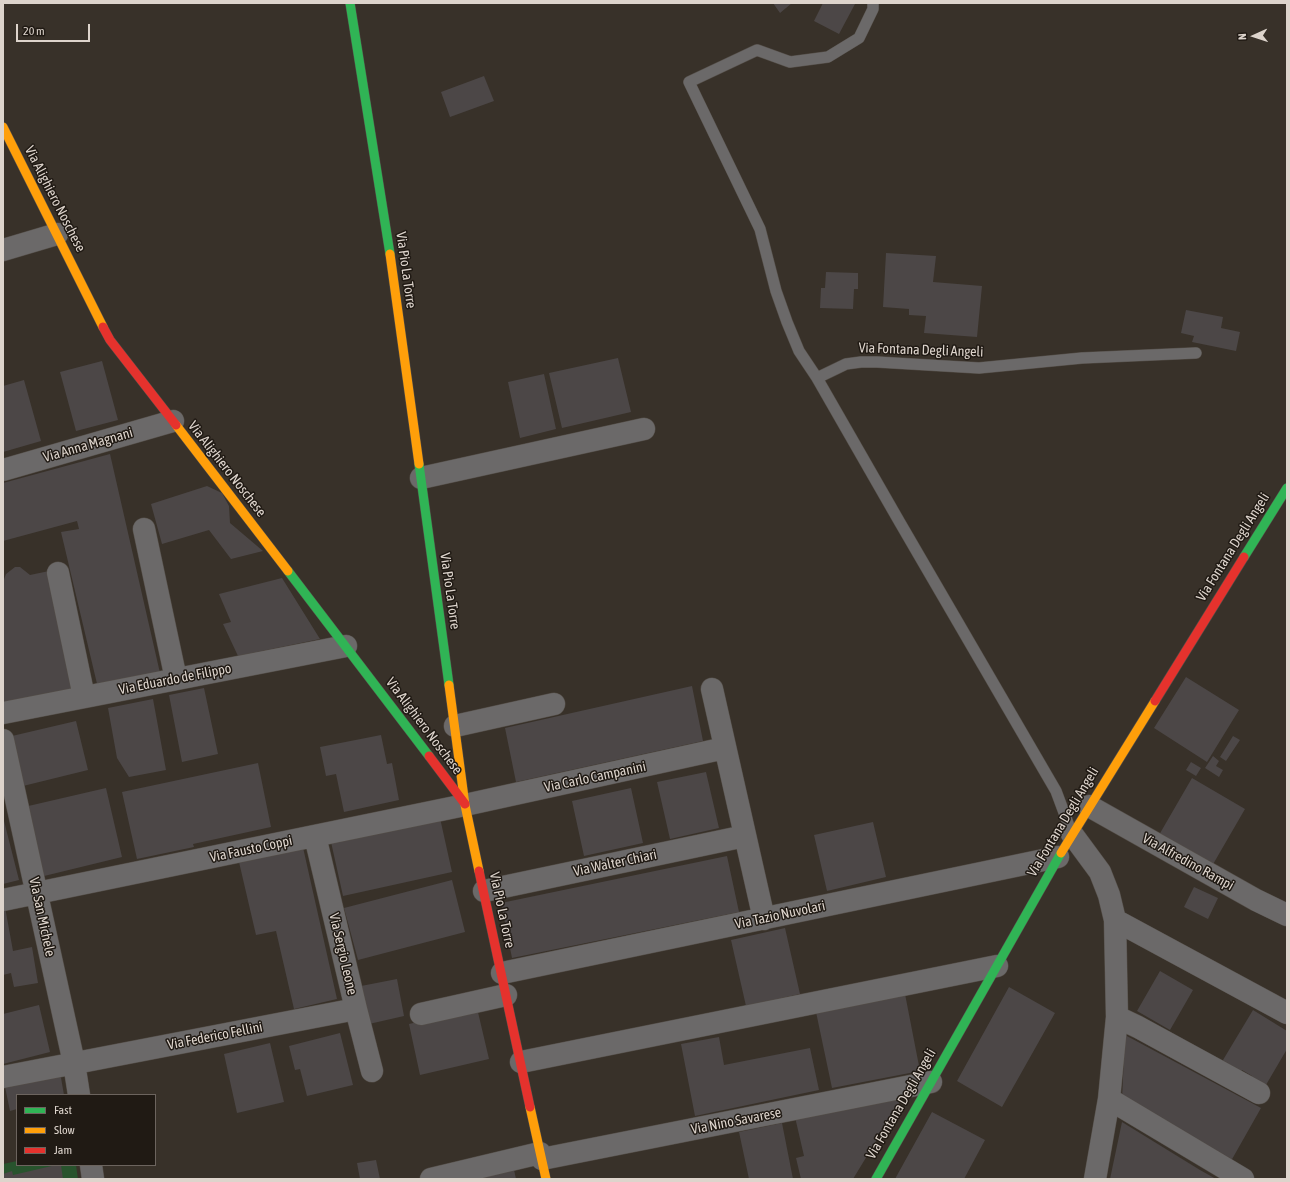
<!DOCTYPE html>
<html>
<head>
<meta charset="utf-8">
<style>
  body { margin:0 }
  #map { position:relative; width:1290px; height:1182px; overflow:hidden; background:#383129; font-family:"Asap Condensed",sans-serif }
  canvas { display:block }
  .frame { position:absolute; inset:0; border:4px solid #ddd4cc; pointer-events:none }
  .legend { position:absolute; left:16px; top:1094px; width:140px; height:72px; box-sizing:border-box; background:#201a14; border:1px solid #6c645e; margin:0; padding:5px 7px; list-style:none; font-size:12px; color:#ddd4cc }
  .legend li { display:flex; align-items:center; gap:8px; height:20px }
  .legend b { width:20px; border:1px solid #6c645e }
  .north { position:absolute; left:1234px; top:16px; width:40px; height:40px; -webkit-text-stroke:3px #201a14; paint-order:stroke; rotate:267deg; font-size:11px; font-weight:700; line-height:16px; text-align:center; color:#ddd4cc }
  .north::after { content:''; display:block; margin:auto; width:14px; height:18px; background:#ddd4cc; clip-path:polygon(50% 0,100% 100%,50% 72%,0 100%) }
  .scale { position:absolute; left:16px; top:24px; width:74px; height:18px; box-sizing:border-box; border:2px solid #ddd4cc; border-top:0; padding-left:5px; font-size:12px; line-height:14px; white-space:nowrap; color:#ddd4cc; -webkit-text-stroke:3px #201a14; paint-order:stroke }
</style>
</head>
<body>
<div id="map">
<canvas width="1290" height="1182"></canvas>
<div class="frame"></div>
<ul class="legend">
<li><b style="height:5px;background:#30b455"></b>Fast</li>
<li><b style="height:5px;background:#ff9f0a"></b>Slow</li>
<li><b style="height:5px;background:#e5322d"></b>Jam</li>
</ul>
<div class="north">N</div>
<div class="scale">20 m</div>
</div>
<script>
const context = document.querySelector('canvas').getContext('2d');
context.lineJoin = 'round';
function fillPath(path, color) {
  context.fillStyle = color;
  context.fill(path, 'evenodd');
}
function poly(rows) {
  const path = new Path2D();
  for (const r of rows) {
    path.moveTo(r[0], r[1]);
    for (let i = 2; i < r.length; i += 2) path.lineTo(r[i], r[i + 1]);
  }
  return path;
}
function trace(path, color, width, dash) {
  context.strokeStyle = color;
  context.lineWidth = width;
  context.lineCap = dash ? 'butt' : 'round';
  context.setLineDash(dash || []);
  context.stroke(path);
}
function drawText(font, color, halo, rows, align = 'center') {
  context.font = font + ' "Asap Condensed",sans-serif';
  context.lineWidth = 3;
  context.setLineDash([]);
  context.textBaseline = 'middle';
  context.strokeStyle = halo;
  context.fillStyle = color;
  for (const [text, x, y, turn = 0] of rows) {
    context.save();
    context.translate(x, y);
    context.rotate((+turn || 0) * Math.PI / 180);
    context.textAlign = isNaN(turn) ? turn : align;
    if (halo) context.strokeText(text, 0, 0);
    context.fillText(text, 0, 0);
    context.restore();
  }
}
fillPath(poly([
  [17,1161,17,1165,76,1165,78,1179,3,1179,3,1164]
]), '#28532d');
fillPath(poly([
  [773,3,792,3,780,13],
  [823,3,852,3,855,4,839,34,814,21],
  [484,76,494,101,450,117,441,92],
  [886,253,936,256,933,282,982,286,977,337,924,333,926,316,909,315,909,309,883,307],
  [826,272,858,273,858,289,854,289,853,309,820,308,821,288,825,288],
  [1186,310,1223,317,1221,328,1240,332,1236,351,1192,342,1194,336,1181,333],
  [618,358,631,412,562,428,549,373],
  [102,361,118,420,76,431,60,372],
  [544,374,556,429,520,438,508,382],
  [24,380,41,441,3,452,3,386],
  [110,454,160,673,98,688,61,532,79,529,77,521,3,541,3,483],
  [207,486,222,493,229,506,230,523,263,551,231,559,209,530,162,544,151,504],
  [15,567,20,567,30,575,49,571,72,690,3,703,3,582,6,574],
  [282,578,320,639,238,656,223,624,231,622,219,594],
  [1186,677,1239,710,1207,762,1154,728],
  [692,686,703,741,516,782,505,728],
  [204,688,218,754,182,762,169,695],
  [153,699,166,770,129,777,117,758,108,708],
  [76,721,88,770,23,786,12,736],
  [381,735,387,764,392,763,399,800,344,812,336,774,326,776,320,747],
  [1233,736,1240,740,1226,761,1220,757],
  [1213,756,1219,761,1216,766,1223,770,1219,777,1205,768],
  [1191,762,1201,768,1196,776,1186,770],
  [258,763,271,827,193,844,194,847,137,859,122,792],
  [706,772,719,828,670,839,657,782],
  [1192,778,1245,809,1212,866,1159,835],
  [106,788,122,857,40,877,24,807],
  [631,788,643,843,584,856,572,801],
  [3,817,19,880,3,884],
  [440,818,452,872,343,896,331,842],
  [873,822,886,877,827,891,814,835],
  [302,843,337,999,294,1009,276,931,256,935,239,862],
  [727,856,739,912,512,958,501,903],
  [452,880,465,932,358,960,344,908],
  [1194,887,1218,898,1208,919,1184,907],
  [5,907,13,951,32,947,38,983,14,987,11,973,3,975,3,908],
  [785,928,800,994,746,1006,731,940],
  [1160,971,1193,990,1170,1030,1137,1011],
  [397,979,404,1016,369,1024,361,986],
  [1009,987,1055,1013,1002,1107,957,1081],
  [905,994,920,1071,832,1088,816,1012],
  [39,1005,50,1052,3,1064,3,1014],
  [477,1008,489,1059,420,1075,409,1024],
  [1253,1010,1287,1031,1287,1049,1263,1090,1249,1082,1252,1076,1242,1070,1238,1077,1220,1065],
  [340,1033,353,1085,307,1096,300,1069,295,1070,289,1046],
  [1125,1035,1261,1108,1231,1161,1122,1099],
  [719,1037,724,1065,810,1048,819,1090,695,1116,681,1044],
  [270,1043,284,1102,237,1113,224,1054],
  [60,1072,64,1095,17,1095,17,1109,10,1111,4,1082],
  [904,1095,853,1179,801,1179,796,1158,804,1156,795,1117],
  [932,1112,985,1140,964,1179,895,1179],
  [1122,1122,1200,1170,1216,1179,1110,1179],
  [782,1123,793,1179,749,1179,739,1132],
  [376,1160,380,1179,360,1179,357,1163],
  [56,1165,61,1165,63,1179,3,1179,3,1174,12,1171,13,1175],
  [513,1165,516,1179,455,1179]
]), '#4c4747');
const lane = poly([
  [873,3,873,9,859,38,828,57,790,62,757,50,689,82,760,229,776,291,787,322,799,351,817,378,899,521,1056,791,1072,834],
  [817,378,846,364,861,362,877,362,979,368,1082,358,1196,353]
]);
const street = poly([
  [3,250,57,234],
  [3,470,173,421],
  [421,478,644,429],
  [144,529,176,679],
  [58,573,84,697],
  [712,689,764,919],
  [3,713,346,646],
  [455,726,554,704],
  [3,740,74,1063,79,1095],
  [1089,806,1256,900,1287,915],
  [1072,834,1100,872,1109,895,1115,920,1117,1017,1109,1099,1095,1179],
  [315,836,356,1009,372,1071],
  [484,891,745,836],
  [3,900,465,805,725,748],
  [1115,920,1287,1013],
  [502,973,1058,857],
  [421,1014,506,995],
  [1117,1017,1138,1027,1259,1093],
  [521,1062,997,966],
  [3,1077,356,1009],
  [1109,1099,1243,1179],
  [542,1159,931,1082],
  [91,1165,93,1179],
  [431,1179,540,1153]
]);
const fast = poly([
  [350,3,390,254],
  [419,464,449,685],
  [1244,557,1287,488],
  [288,571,429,756],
  [876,1179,1061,853]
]);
const slow = poly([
  [3,127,103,327],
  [390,254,419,464],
  [176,425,288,571],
  [449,685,465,805,479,871],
  [1061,853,1155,701],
  [530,1107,546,1179]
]);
const jam = poly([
  [103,327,110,340,176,425],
  [1155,701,1244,557],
  [429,756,465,804],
  [479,871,530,1107]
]);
trace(lane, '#544e48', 12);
trace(street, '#544e48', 23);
trace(fast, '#544e48', 10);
trace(slow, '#544e48', 10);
trace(jam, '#544e48', 10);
trace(lane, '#6b6969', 11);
trace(street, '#6b6969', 22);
trace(fast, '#30b455', 9);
trace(slow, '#ff9f0a', 9);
trace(jam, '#e5322d', 9);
drawText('14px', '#ddd4cc', '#201a14', [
  ["Via Alighiero Noschese",55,199,63],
  ["Via Pio La Torre",406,270,82],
  ["Via Fontana Degli Angeli",921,350,2],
  ["Via Anna Magnani",88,445,-16],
  ["Via Alighiero Noschese",227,469,52],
  ["Via Fontana Degli Angeli",1233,547,-58],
  ["Via Pio La Torre",450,591,82],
  ["Via Eduardo de Filippo",175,679,-11],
  ["Via Alighiero Noschese",424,726,53],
  ["Via Carlo Campanini",595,777,-12],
  ["Via Fontana Degli Angeli",1063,822,-59],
  ["Via Fausto Coppi",251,849,-12],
  ["Via Alfredino Rampi",1188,862,29],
  ["Via Walter Chiari",615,863,-12],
  ["Via Pio La Torre",502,910,78],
  ["Via Tazio Nuvolari",780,915,-12],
  ["Via San Michele",42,917,78],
  ["Via Sergio Leone",343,954,77],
  ["Via Federico Fellini",215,1036,-11],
  ["Via Fontana Degli Angeli",901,1104,-60],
  ["Via Nino Savarese",736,1121,-11]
]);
</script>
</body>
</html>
